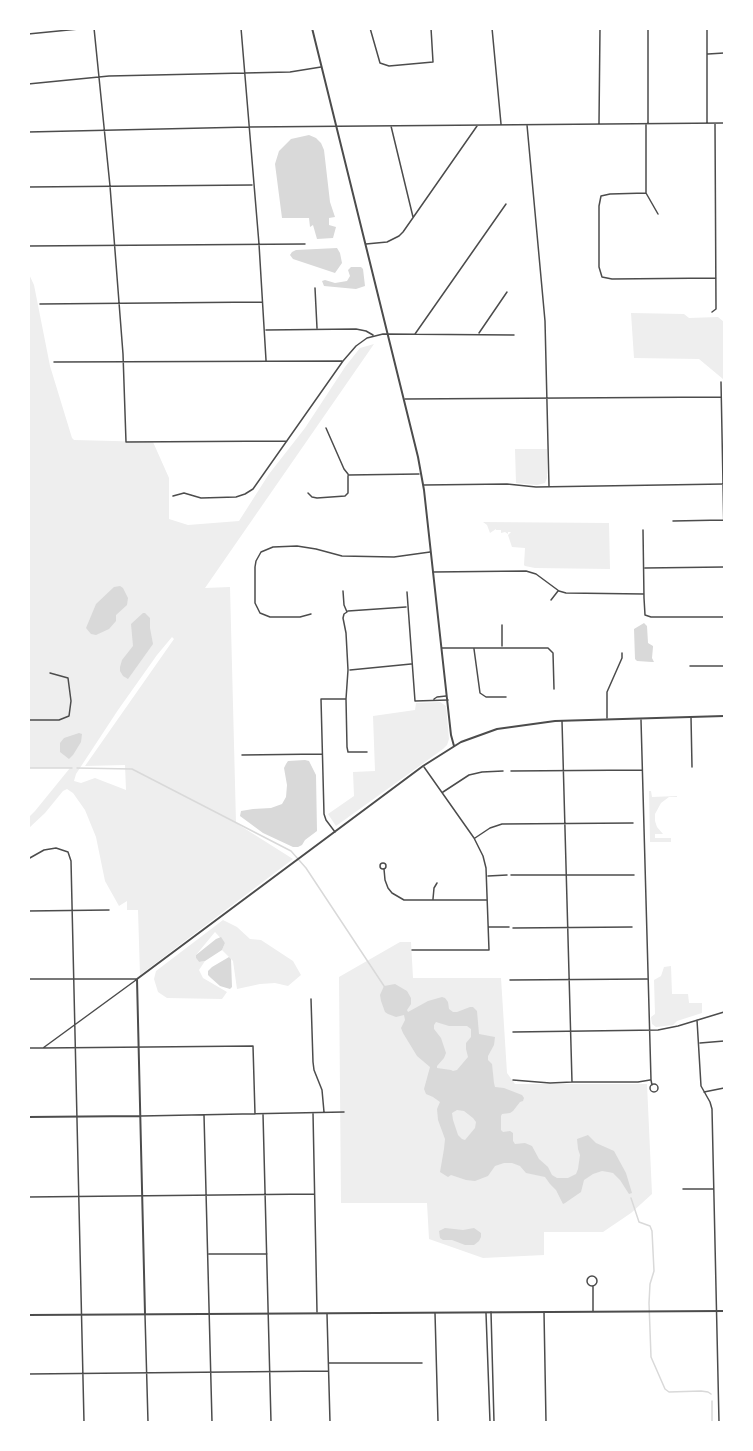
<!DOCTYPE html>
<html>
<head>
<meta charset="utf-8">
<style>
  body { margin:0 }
  #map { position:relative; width:753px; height:1451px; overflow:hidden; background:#fff; font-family:Overpass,sans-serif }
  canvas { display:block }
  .frame { position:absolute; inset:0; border:30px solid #fff; pointer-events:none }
</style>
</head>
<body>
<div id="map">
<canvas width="753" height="1451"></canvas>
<div class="frame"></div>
</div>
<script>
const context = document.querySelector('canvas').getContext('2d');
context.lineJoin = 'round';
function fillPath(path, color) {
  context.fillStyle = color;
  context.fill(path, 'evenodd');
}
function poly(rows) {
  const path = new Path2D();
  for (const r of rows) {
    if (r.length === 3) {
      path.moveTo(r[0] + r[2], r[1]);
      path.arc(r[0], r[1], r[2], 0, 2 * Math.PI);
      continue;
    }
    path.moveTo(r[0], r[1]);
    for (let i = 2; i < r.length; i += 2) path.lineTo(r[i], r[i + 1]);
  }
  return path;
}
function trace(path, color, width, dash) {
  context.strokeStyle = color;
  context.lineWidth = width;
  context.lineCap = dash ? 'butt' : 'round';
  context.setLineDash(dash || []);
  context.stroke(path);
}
fillPath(poly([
  [28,272,34,285,50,366,72,438,74,440,153,442,169,478,169,519,188,525,239,521,269,474,305,428,345,367,360,348,374,344,205,588,230,587,236,823,293,859,140,975,138,910,127,910,127,901,119,906,105,881,96,837,85,810,73,793,67,789,63,791,45,813,29,828,29,817,35,811,70,768,29,768],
  [172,637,174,639,85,766,125,765,126,790,95,778,81,783,74,781,76,774,118,710,157,655],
  [631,313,684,314,689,318,718,317,724,322,724,401,723,379,699,359,634,358],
  [515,449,547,449,547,478,545,483,537,485,516,483],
  [483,522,609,523,610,569,535,568,525,566,524,565,525,548,512,547,508,535,511,532,508,532,508,534,505,532,501,533,501,530,496,530,496,529,490,533,487,525],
  [440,702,446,706,449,739,447,745,443,749,336,826,328,814,354,796,353,772,375,771,373,716,415,710,416,703],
  [649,791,651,791,652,797,677,796,677,797,669,797,661,803,655,814,655,821,657,827,663,834,655,834,655,838,671,838,671,842,650,842],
  [223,920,237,927,250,939,261,940,293,961,301,975,288,986,275,983,260,984,237,989,233,961,222,950,225,943,215,932,196,955,196,958,199,962,205,961,199,970,203,978,227,992,222,999,167,998,158,992,154,979,156,971],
  [400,942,411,942,413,978,501,978,507,1073,515,1084,647,1084,652,1194,631,1213,603,1232,544,1232,544,1255,483,1258,429,1239,427,1203,341,1203,339,977],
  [671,966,672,994,688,994,689,1003,702,1003,702,1013,677,1021,673,1025,656,1027,652,1024,651,1017,655,1014,654,980,661,976,664,967]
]), '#eee');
fillPath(poly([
  [309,135,316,138,321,143,324,150,330,202,335,217,329,218,329,225,336,227,333,238,317,239,313,225,310,227,309,218,282,218,275,164,279,151,291,139],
  [337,248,340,253,342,263,335,273,293,259,290,255,292,252,296,250],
  [351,267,361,267,363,269,365,286,356,289,324,286,322,281,325,280,335,283,347,281,350,276,348,270],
  [120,586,123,588,128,598,127,605,116,615,116,621,109,629,96,635,91,634,86,628,96,604,114,587],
  [143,613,145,613,150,618,150,628,153,644,128,679,123,676,120,671,120,667,122,660,133,646,131,624],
  [644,623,647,626,648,643,653,646,653,647,652,658,654,662,652,662,637,661,635,659,634,629],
  [79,733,82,734,81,742,73,755,69,759,60,752,60,743,64,738],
  [305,760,309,761,316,775,317,831,305,840,302,845,298,847,293,847,263,833,240,816,241,811,253,809,271,808,282,804,286,797,287,785,284,768,286,764,288,761],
  [221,937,225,943,222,950,205,961,199,962,196,958,196,955,216,939],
  [229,957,231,959,232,987,230,989,220,986,211,978,208,975,208,971,212,967],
  [395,984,407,991,411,998,411,1004,407,1010,408,1012,428,1001,442,997,445,998,448,1002,449,1009,453,1012,457,1012,470,1007,473,1007,477,1011,479,1034,495,1037,494,1045,488,1056,488,1060,492,1064,494,1083,495,1087,504,1088,522,1095,524,1098,523,1101,520,1102,513,1111,510,1113,502,1114,501,1116,501,1130,503,1132,510,1131,513,1133,513,1141,515,1144,525,1143,532,1146,539,1159,548,1167,552,1175,557,1178,568,1178,576,1174,578,1169,580,1155,578,1149,577,1139,588,1135,596,1143,614,1151,626,1173,632,1193,629,1194,620,1180,613,1173,608,1172,602,1171,593,1174,584,1180,581,1192,565,1203,563,1204,556,1190,550,1184,545,1177,526,1173,520,1166,512,1163,504,1163,495,1166,488,1176,475,1181,466,1180,451,1175,448,1177,440,1172,444,1149,445,1139,438,1120,437,1109,440,1102,433,1097,426,1094,424,1089,430,1067,417,1056,403,1033,401,1028,405,1020,404,1015,396,1017,388,1014,385,1012,381,1001,380,995,384,986],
  [436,1022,449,1026,467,1026,471,1029,471,1037,466,1043,466,1049,468,1057,457,1070,453,1071,451,1070,437,1068,437,1066,444,1058,446,1053,441,1038,434,1029,434,1025],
  [457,1110,464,1111,473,1118,476,1122,475,1128,465,1140,462,1139,458,1135,453,1120,452,1113],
  [445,1228,463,1230,474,1228,481,1233,481,1237,479,1241,474,1245,465,1245,452,1240,443,1240,440,1238,439,1231]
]), '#d9d9d9');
trace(poly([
  [28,768,72,768],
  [77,768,132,769,291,851,306,868,384,986],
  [631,1198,639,1222,650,1226,652,1231,654,1271,650,1284,649,1303,651,1357,665,1389,669,1392,701,1391,708,1392,711,1394],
  [712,1401,712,1422]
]), '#d9d9d9', 1.5);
trace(poly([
  [94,28,110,186,123,354,126,442,287,441],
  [241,28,259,244,266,360],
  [370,28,380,63,389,66,433,62,431,28],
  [492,28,501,124],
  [648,28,648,123],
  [707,28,707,123],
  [28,34,89,28],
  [708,54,724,53],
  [28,84,109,76,290,72,321,67],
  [599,123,600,28],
  [527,125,545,321,549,486],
  [646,125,646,193,658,214],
  [391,126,413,217],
  [28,132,249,127,724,123],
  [28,187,252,185],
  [646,193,610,194,601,196,599,206,599,267,602,277,612,279,716,278],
  [366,244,387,242,399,236,403,232,477,126],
  [28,246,305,244],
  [315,288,317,328],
  [40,304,262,302],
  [712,312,716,309,715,124],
  [266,330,356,329,366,331,373,335],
  [479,333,507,292],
  [415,334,506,204],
  [54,362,342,361],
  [721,382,724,536],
  [405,399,721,397],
  [326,428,344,469,348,474],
  [348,475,419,474],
  [424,485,507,484,536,487,724,484],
  [308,493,312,497,317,498,345,496,348,493,348,476],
  [173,496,184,493,201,498,236,497,245,494,253,489,343,361,356,346,367,338,383,334,514,335],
  [673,521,723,520],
  [643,530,644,598,645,615,651,617,724,617],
  [645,568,724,567],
  [433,572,526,571,536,574,559,591,566,593,644,594],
  [343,591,344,605,347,612,344,614,343,618,346,633,348,670,346,699,347,747,348,752,367,752],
  [407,592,415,701,448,700],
  [551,600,558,591],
  [348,611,406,607],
  [311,614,300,617,270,617,260,613,255,603,255,567,256,561,261,552,273,547,297,546,316,549,342,556,394,557,430,552],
  [502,625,502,646],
  [442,648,548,648,553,653,554,689],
  [474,649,480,693,486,697,506,697],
  [690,666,724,666],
  [350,670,411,664],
  [434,699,437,697,446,696],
  [691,717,692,767],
  [607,718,607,692,622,658,622,653],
  [28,720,59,720,69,716,71,701,68,678,50,673],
  [641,720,651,1080,652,1085],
  [562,721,572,1082],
  [242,755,322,754],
  [511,771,642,770],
  [443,792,469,775,482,772,503,771],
  [335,832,326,820,324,814,321,699,346,699],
  [475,838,490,828,502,824,633,823],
  [28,859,44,850,56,848,68,852,71,861,84,1422],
  [383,866,3],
  [384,869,385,880,388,888,392,893,404,900,486,900],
  [511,875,634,875],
  [488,876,507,875],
  [433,899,434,888,437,883],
  [28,911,109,910],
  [489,927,509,927],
  [513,928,632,927],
  [412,950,489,950,486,868,483,856,474,838,424,767],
  [28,979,136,979],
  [510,980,647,979],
  [311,999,313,1062,314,1070,322,1090,324,1112],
  [697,1020,701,1086,710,1102,712,1109,719,1422],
  [513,1032,658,1030,678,1026,724,1012],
  [700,1043,724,1041],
  [28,1048,43,1048,136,980],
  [43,1048,253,1046,255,1114],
  [513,1080,550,1083,572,1082,638,1082,650,1080],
  [654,1088,4],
  [704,1092,724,1088],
  [313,1113,317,1312],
  [263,1114,271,1422],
  [204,1115,212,1422],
  [141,1116,344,1112],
  [683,1189,713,1189],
  [28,1197,314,1194],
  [209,1254,267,1254],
  [592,1281,5],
  [593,1286,593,1311],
  [491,1312,494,1422],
  [544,1312,546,1422],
  [435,1313,438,1422],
  [486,1313,490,1422],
  [327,1314,330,1422],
  [145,1315,148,1422],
  [329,1363,422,1363],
  [28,1374,328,1371]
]), '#4c4c4c', 1.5);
trace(poly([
  [312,28,418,457,424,490,451,735,454,746],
  [28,1117,140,1116],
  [145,1314,137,979,423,766,461,742,497,729,555,721,724,716],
  [28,1315,724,1311]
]), '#4c4c4c', 2);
</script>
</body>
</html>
